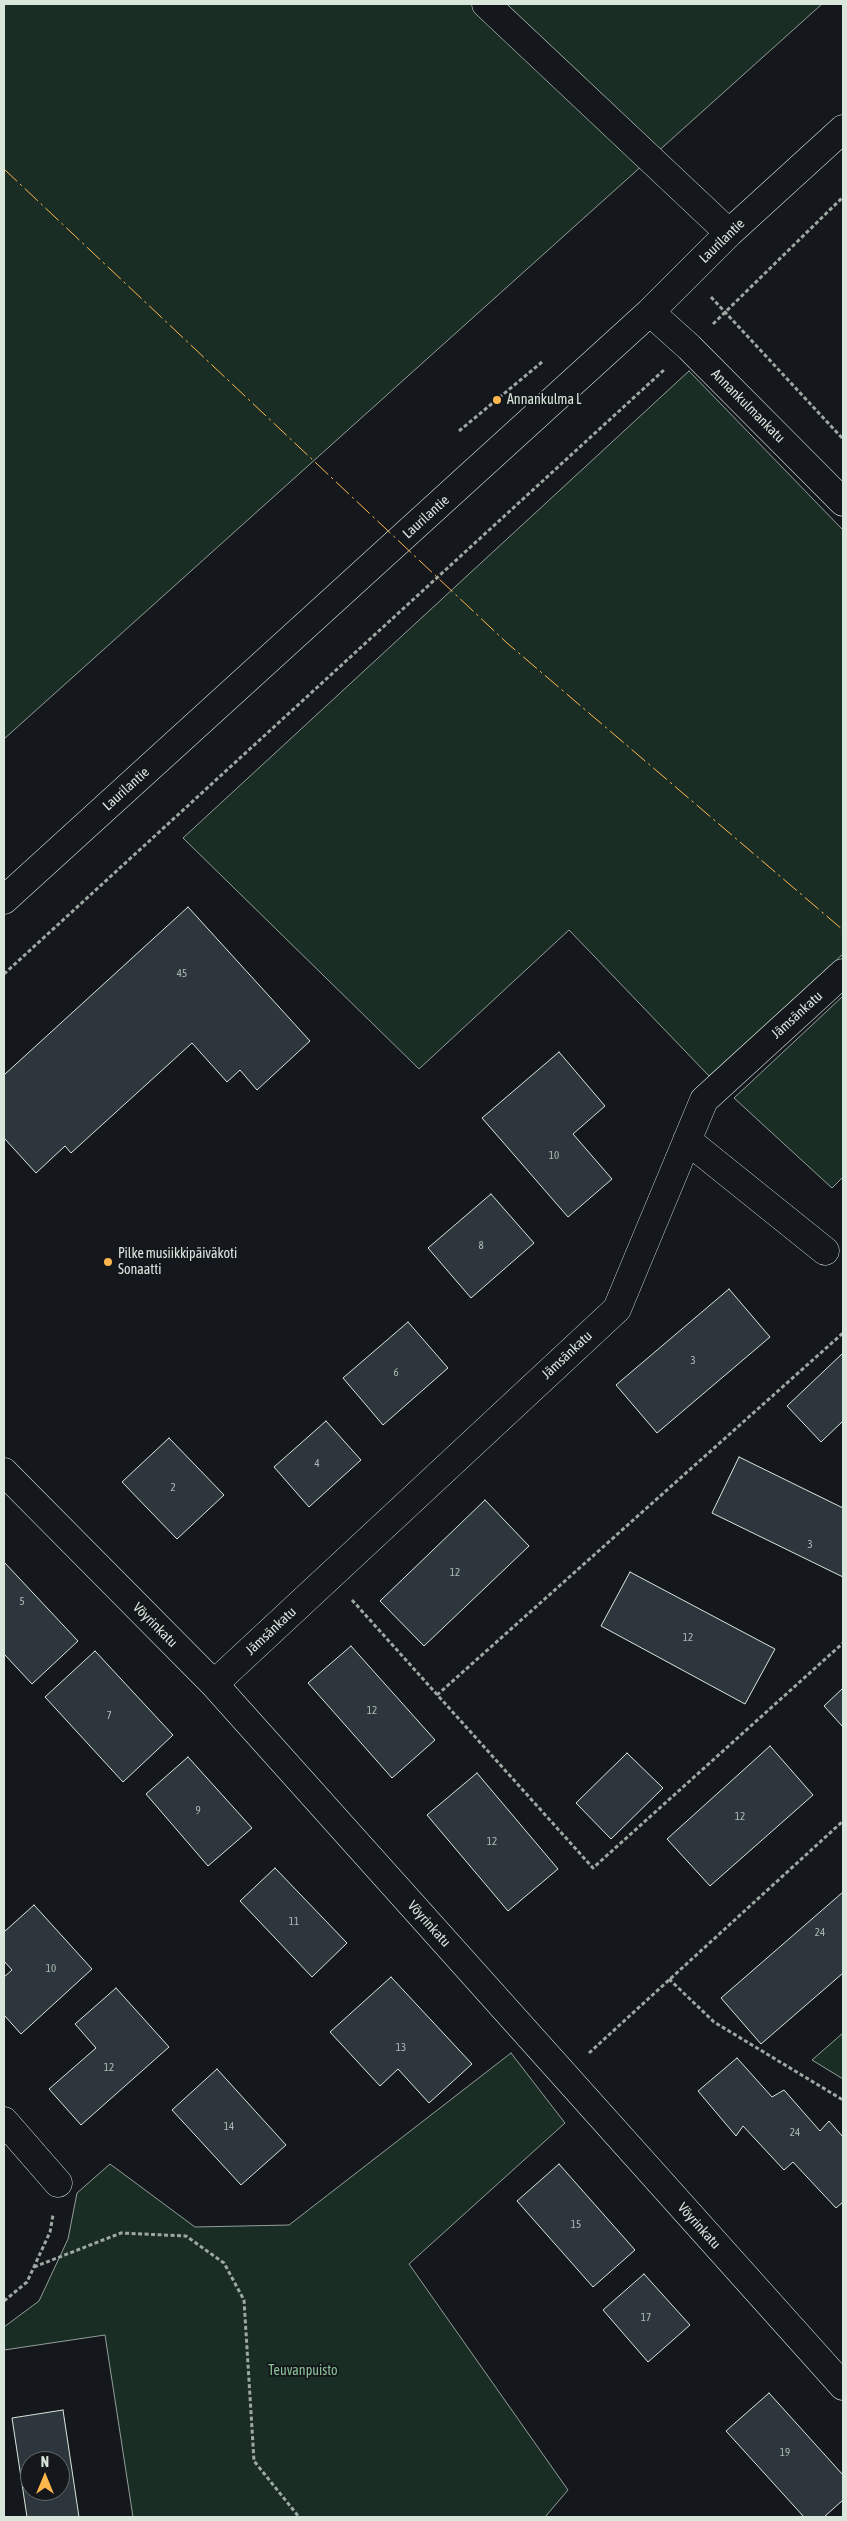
<!DOCTYPE html>
<html>
<head>
<meta charset="utf-8">
<style>
  body { margin:0 }
  #map { position:relative; width:847px; height:2521px; overflow:hidden; background:#14181c; font-family:"Asap Condensed",sans-serif }
  canvas { display:block }
  .frame { position:absolute; inset:0; border:5px solid #d8e6dc; pointer-events:none }
  .north { position:absolute; left:20px; top:2451px; width:50px; height:50px; box-sizing:border-box; background:#14181c; border:1px solid #626a69; border-radius:50%; rotate:0deg; font-size:14px; font-weight:700; line-height:20px; text-align:center; color:#d8e6dc }
  .north::after { content:''; display:block; margin:auto; width:18px; height:22px; background:#ffb74d; clip-path:polygon(50% 0,100% 100%,50% 72%,0 100%) }
</style>
</head>
<body>
<div id="map">
<canvas width="847" height="2521"></canvas>
<div class="frame"></div>
<div class="north">N</div>
</div>
<script>
const context = document.querySelector('canvas').getContext('2d');
context.lineJoin = 'round';
function fillPath(path, color) {
  context.fillStyle = color;
  context.fill(path, 'evenodd');
}
function poly(rows) {
  const path = new Path2D();
  for (const r of rows) {
    path.moveTo(r[0], r[1]);
    for (let i = 2; i < r.length; i += 2) path.lineTo(r[i], r[i + 1]);
  }
  return path;
}
function trace(path, color, width, dash) {
  context.strokeStyle = color;
  context.lineWidth = width;
  context.lineCap = dash ? 'butt' : 'round';
  context.setLineDash(dash || []);
  context.stroke(path);
}
function drawText(font, color, halo, rows, align = 'center') {
  context.font = font + ' "Asap Condensed",sans-serif';
  context.lineWidth = 4;
  context.setLineDash([]);
  context.textBaseline = 'middle';
  context.strokeStyle = halo;
  context.fillStyle = color;
  for (const [text, x, y, turn = 0] of rows) {
    context.save();
    context.translate(x, y);
    context.rotate((+turn || 0) * Math.PI / 180);
    context.textAlign = isNaN(turn) ? turn : align;
    if (halo) context.strokeText(text, 0, 0);
    context.fillText(text, 0, 0);
    context.restore();
  }
}
const green = poly([
  [4,4,822,4,4,739,4,4],
  [689,371,843,530,843,954,709,1076,569,930,419,1069,183,838,689,371],
  [843,996,843,1177,832,1188,734,1098,843,996],
  [843,2033,843,2079,812,2060,843,2033],
  [511,2053,565,2123,409,2264,568,2490,545,2517,133,2517,105,2335,4,2350,4,2327,39,2301,68,2239,77,2193,110,2164,195,2227,289,2225,511,2053]
]);
fillPath(green, '#1a2d24');
trace(green, '#939e99', 1);
const building = poly([
  [188,907,310,1041,257,1090,240,1070,227,1082,192,1043,71,1153,65,1146,36,1173,4,1138,4,1075,188,907],
  [559,1052,605,1106,573,1134,612,1179,568,1217,482,1118,559,1052],
  [491,1194,534,1243,471,1298,428,1248,491,1194],
  [729,1289,770,1337,657,1433,616,1385,729,1289],
  [408,1322,448,1368,383,1425,343,1378,408,1322],
  [843,1353,843,1421,821,1442,787,1406,843,1353],
  [326,1421,361,1460,309,1507,274,1467,326,1421],
  [169,1438,224,1495,177,1539,122,1482,169,1438],
  [739,1457,843,1508,843,1577,712,1513,739,1457],
  [485,1500,529,1546,424,1646,380,1601,485,1500],
  [4,1562,78,1641,32,1684,4,1654,4,1562],
  [630,1572,775,1649,745,1704,601,1626,630,1572],
  [351,1646,435,1740,392,1778,308,1683,351,1646],
  [95,1651,173,1735,123,1782,45,1697,95,1651],
  [843,1688,843,1727,824,1706,843,1688],
  [770,1746,813,1795,710,1886,667,1839,770,1746],
  [627,1753,663,1788,611,1839,576,1803,627,1753],
  [188,1757,252,1828,208,1866,146,1794,188,1757],
  [477,1773,558,1869,508,1911,427,1815,477,1773],
  [275,1868,347,1943,312,1977,240,1901,275,1868],
  [843,1892,843,1973,761,2044,721,1998,843,1892],
  [34,1905,92,1969,21,2034,4,2015,4,1977,12,1970,4,1961,4,1932,34,1905],
  [391,1977,472,2064,429,2103,398,2069,380,2086,330,2032,391,1977],
  [116,1988,169,2047,81,2125,49,2089,96,2048,75,2024,116,1988],
  [737,2058,772,2097,784,2090,820,2131,829,2121,843,2137,843,2202,836,2208,793,2162,784,2170,743,2126,736,2136,698,2091,737,2058],
  [217,2069,286,2145,241,2185,172,2110,217,2069],
  [559,2164,635,2250,593,2287,517,2201,559,2164],
  [644,2274,690,2325,648,2362,603,2310,644,2274],
  [769,2393,843,2475,843,2500,824,2517,804,2517,726,2431,769,2393],
  [63,2410,79,2517,27,2517,12,2418,63,2410],
  [30,2461,60,2461,60,2491,30,2491,30,2461]
]);
fillPath(building, '#2c363c');
trace(building, '#d8e6dc', 1);
const minor = poly([
  [486,4,729,233],
  [650,312,689,347,843,502],
  [4,900,650,312,729,233,843,129],
  [687,1140,825,1251],
  [4,1472,214,1684,843,2386],
  [214,1684,617,1309,704,1100,843,973],
  [4,2121,58,2183]
]);
trace(minor, '#d8e6dc', 29);
trace(poly([
  [711,297,843,439],
  [713,324,843,197],
  [459,431,542,362],
  [4,974,665,369],
  [352,1600,593,1868,843,1643],
  [437,1695,843,1333],
  [669,1979,714,2022,843,2100],
  [589,2053,843,1821],
  [34,2267,121,2233,186,2236,224,2263,244,2300,254,2461,299,2517],
  [4,2301,27,2282,50,2232,53,2215]
]), '#9da8a2', 3, [4, 2.5]);
trace(minor, '#14181c', 28);
trace(poly([
  [4,169,507,643,843,930]
]), '#ffb74d', 1, [18, 4, 2.5, 4]);
for (const [x, y, r, color] of [
  [497,400,5,"#ffb74d"],
  [108,1262,5,"#ffb74d"]
]) {
  const dot = new Path2D();
  dot.arc(x, y, r, 0, 2 * Math.PI);
  context.fillStyle = color;
  context.fill(dot);
  trace(dot, '#14181c', 2);
}
drawText('11px', '#adbab4', null, [
  ["45",182,974],
  ["10",554,1156],
  ["8",481,1246],
  ["3",693,1361],
  ["6",396,1373],
  ["4",317,1464],
  ["2",173,1488],
  ["3",810,1545],
  ["12",455,1573],
  ["5",22,1602],
  ["12",688,1638],
  ["12",372,1711],
  ["7",109,1716],
  ["9",198,1811],
  ["12",740,1817],
  ["12",492,1842],
  ["11",294,1922],
  ["24",820,1933],
  ["10",51,1969],
  ["13",401,2048],
  ["12",109,2068],
  ["14",229,2127],
  ["24",795,2133],
  ["15",576,2225],
  ["17",646,2318],
  ["19",785,2453]
]);
drawText('14px', '#d8e6dc', '#14181c', [
  ["Laurilantie",722,241,-44],
  ["Annankulmankatu",748,406,45],
  ["Laurilantie",426,517,-42],
  ["Laurilantie",126,789,-42],
  ["Jämsänkatu",797,1015,-42],
  ["Jämsänkatu",567,1355,-43],
  ["Vöyrinkatu",155,1625,45],
  ["Jämsänkatu",271,1631,-43],
  ["Vöyrinkatu",429,1924,48],
  ["Vöyrinkatu",699,2226,48]
]);
drawText('14px', '#d8e6dc', '#14181c', [
  ["Annankulma L",507,400],
  ["Pilke musiikkipäiväkoti",118,1254],
  ["Sonaatti",118,1270]
], 'left');
drawText('14px', '#8ac095', '#14181c', [
  ["Teuvanpuisto",303,2371]
]);
</script>
</body>
</html>
